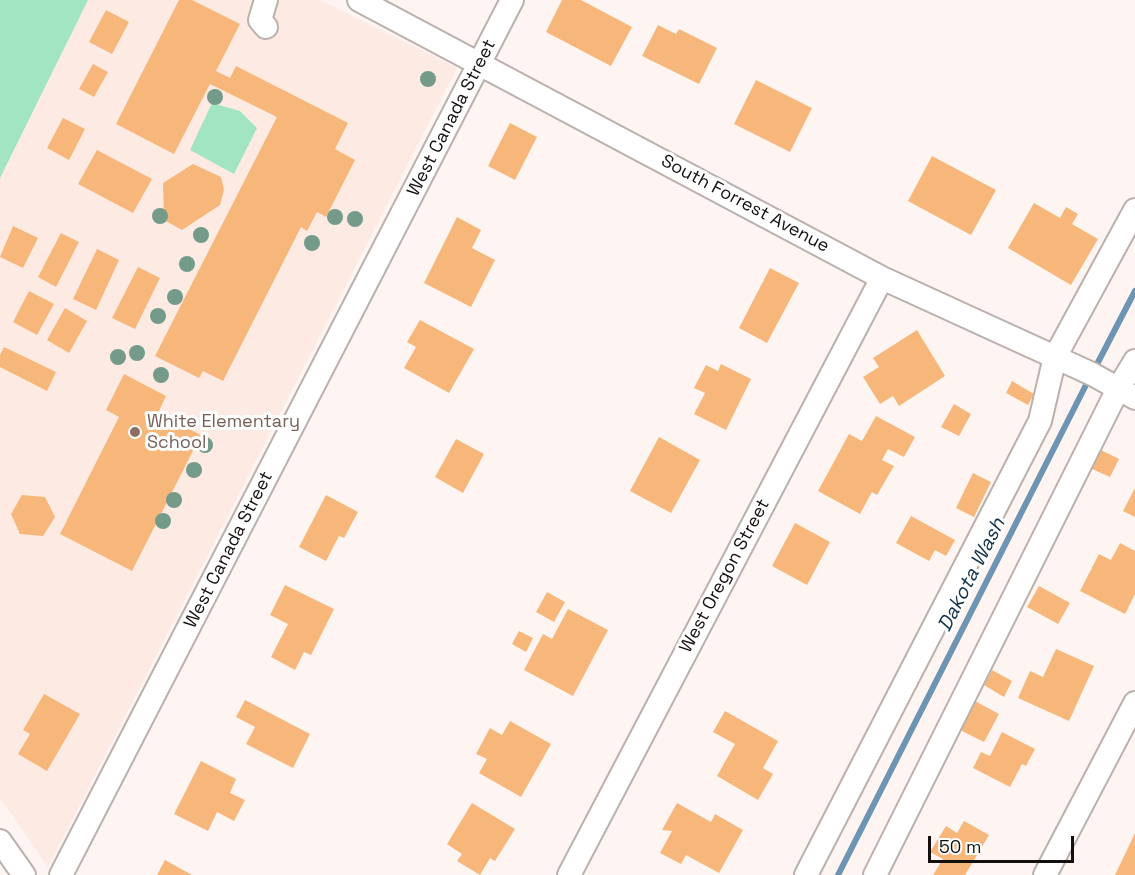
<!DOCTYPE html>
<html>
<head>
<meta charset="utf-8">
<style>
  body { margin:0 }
  #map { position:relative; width:1135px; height:875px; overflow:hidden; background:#fef5f2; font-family:"Space Grotesk",sans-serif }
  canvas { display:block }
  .scale { position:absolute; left:928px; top:836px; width:146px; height:27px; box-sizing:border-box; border:3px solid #130f0e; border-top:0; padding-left:8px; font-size:18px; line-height:21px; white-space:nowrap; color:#130f0e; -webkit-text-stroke:4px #fff; paint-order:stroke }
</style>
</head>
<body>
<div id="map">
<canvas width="1135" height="875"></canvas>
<div class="scale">50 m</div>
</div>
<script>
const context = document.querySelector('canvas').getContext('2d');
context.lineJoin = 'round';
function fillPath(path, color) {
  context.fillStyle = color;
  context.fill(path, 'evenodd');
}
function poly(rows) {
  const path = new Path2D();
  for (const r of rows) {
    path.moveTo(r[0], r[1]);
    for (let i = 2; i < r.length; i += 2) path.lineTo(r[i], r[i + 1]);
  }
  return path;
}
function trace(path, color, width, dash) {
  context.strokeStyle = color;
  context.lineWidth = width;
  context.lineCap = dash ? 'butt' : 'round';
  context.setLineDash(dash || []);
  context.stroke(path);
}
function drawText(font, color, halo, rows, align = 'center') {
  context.font = font + ' "Space Grotesk",sans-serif';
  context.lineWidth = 6;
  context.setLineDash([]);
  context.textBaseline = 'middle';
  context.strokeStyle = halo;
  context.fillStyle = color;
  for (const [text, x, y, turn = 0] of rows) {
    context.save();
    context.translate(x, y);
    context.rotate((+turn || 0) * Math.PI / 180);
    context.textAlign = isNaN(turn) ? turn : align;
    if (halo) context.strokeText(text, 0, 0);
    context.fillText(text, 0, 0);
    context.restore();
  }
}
fillPath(poly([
  [0,0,321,0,457,68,48,867,0,798]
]), '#fdeae3');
fillPath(poly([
  [0,0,88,0,0,178],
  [212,103,240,111,257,128,234,174,190,150]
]), '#a1e5c2');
trace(poly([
  [1094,370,1135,291],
  [838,875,1089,379]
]), '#6d94b2', 6);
fillPath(poly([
  [179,0,192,0,240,24,216,71,230,78,236,66,348,123,335,149,355,160,326,217,317,212,307,231,301,227,223,381,203,371,199,378,155,356,277,117,210,84,174,154,116,124],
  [562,0,581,0,632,27,611,66,546,32],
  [106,10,129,22,112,54,89,42],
  [658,25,676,34,679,29,717,48,699,84,642,56],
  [93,64,108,72,94,97,79,89],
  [756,80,812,108,790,152,734,124],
  [63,118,85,129,69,160,47,148],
  [510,123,537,137,515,180,488,166],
  [97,150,152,179,133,213,78,184],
  [932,156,996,190,971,235,908,201],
  [193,164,221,177,224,190,220,205,182,230,164,220,163,183],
  [1034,203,1060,218,1066,207,1078,214,1072,224,1098,239,1071,285,1008,248],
  [457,217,481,230,472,248,495,260,471,307,424,283],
  [13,226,38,238,23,268,0,257],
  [61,233,79,242,56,287,38,277],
  [97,249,119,260,96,310,73,299],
  [138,267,160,278,135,329,112,318],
  [770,268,799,283,767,343,739,328],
  [29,291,54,304,37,335,13,322],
  [65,308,87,321,69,353,47,340],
  [420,320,474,349,449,393,404,368,416,347,407,342],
  [917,330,945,376,899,406,893,396,880,404,863,377,879,367,873,358],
  [4,347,56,372,47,391,0,367,0,355],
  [721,364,751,379,726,430,694,414,705,393,694,388,706,365,718,371],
  [124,374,166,396,158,413,201,435,132,571,60,534,119,417,106,410],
  [1012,381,1034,394,1028,405,1006,393],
  [954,404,971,414,959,436,941,427],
  [876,416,915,437,904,457,888,449,882,460,894,466,877,495,872,492,860,514,818,491,849,434,862,441],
  [659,437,700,460,671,513,630,491],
  [456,439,484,454,463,493,435,477],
  [1101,450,1119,459,1110,477,1092,469],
  [973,473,991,482,974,517,956,508],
  [1135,488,1135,517,1123,511],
  [22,495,45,497,55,517,43,536,20,534,11,514],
  [326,495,358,512,344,538,339,536,326,561,299,547],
  [911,516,955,540,946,556,935,550,929,561,896,543],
  [795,523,830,542,807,585,772,566],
  [1120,543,1135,551,1135,594,1125,614,1080,591,1099,554,1111,560],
  [285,585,334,609,311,655,304,652,295,670,271,657,288,624,270,615],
  [1039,586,1070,603,1058,624,1027,607],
  [547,592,565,602,554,622,536,612],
  [568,609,608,630,573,696,524,670,543,634,552,639],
  [519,631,533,638,526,652,512,644],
  [1056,649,1094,666,1069,721,1018,698,1030,671,1043,677],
  [992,670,1012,681,1004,697,984,685],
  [44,694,80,714,47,771,18,754,30,734,23,730],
  [245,700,310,734,293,768,246,744,255,727,236,717],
  [975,701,999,714,984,742,960,730],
  [725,711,778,741,763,768,773,774,758,800,717,776,735,744,713,732],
  [510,721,551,744,521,797,479,773,487,759,476,754,490,728,502,735],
  [1002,732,1035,749,1026,766,1022,764,1010,787,973,768,981,752,990,756],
  [201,761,236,779,230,793,245,800,234,821,217,812,208,831,174,814],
  [472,803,515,829,495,861,490,858,480,875,457,861,462,854,447,844],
  [677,803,711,822,715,814,743,830,719,873,686,855,681,864,660,853,672,831,662,830],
  [964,821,989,835,965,875,933,875,943,859,930,852,946,826,957,833],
  [1135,833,1135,875,1115,875],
  [165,860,192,875,157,875]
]), '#f8b77a');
const minor = poly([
  [266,0,260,20,266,27],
  [359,0,882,278,1092,374,1135,398],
  [0,841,24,875],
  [61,875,512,0],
  [569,875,882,278],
  [806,875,1040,421,1055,357,1135,210],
  [875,875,1118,389,1135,361],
  [1045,875,1135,703]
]);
trace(minor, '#bab0ac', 26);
trace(minor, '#fff', 22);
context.fillStyle = '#749a8a';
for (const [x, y] of [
  [428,79],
  [215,97],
  [160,216],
  [335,217],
  [355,219],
  [201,235],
  [312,243],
  [187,264],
  [175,297],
  [158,316],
  [137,353],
  [118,357],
  [161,375],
  [205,445],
  [194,470],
  [174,500],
  [163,521]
]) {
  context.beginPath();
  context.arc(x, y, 8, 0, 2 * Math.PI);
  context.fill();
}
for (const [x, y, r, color] of [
  [135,432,6,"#8d6e63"]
]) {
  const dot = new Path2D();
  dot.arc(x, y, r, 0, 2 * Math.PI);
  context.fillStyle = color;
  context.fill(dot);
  trace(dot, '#fff', 2);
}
drawText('18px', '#130f0e', '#fff', [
  ["West Canada Street",452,118,-63],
  ["South Forrest Avenue",745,204,28],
  ["West Canada Street",229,550,-63],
  ["West Oregon Street",725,576,-62]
]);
drawText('18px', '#785e54', '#fff', [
  ["White Elementary",147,422],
  ["School",147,443]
], 'left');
drawText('italic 20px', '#123148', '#fff', [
  ["Dakota Wash",972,575,-63]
]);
</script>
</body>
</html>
